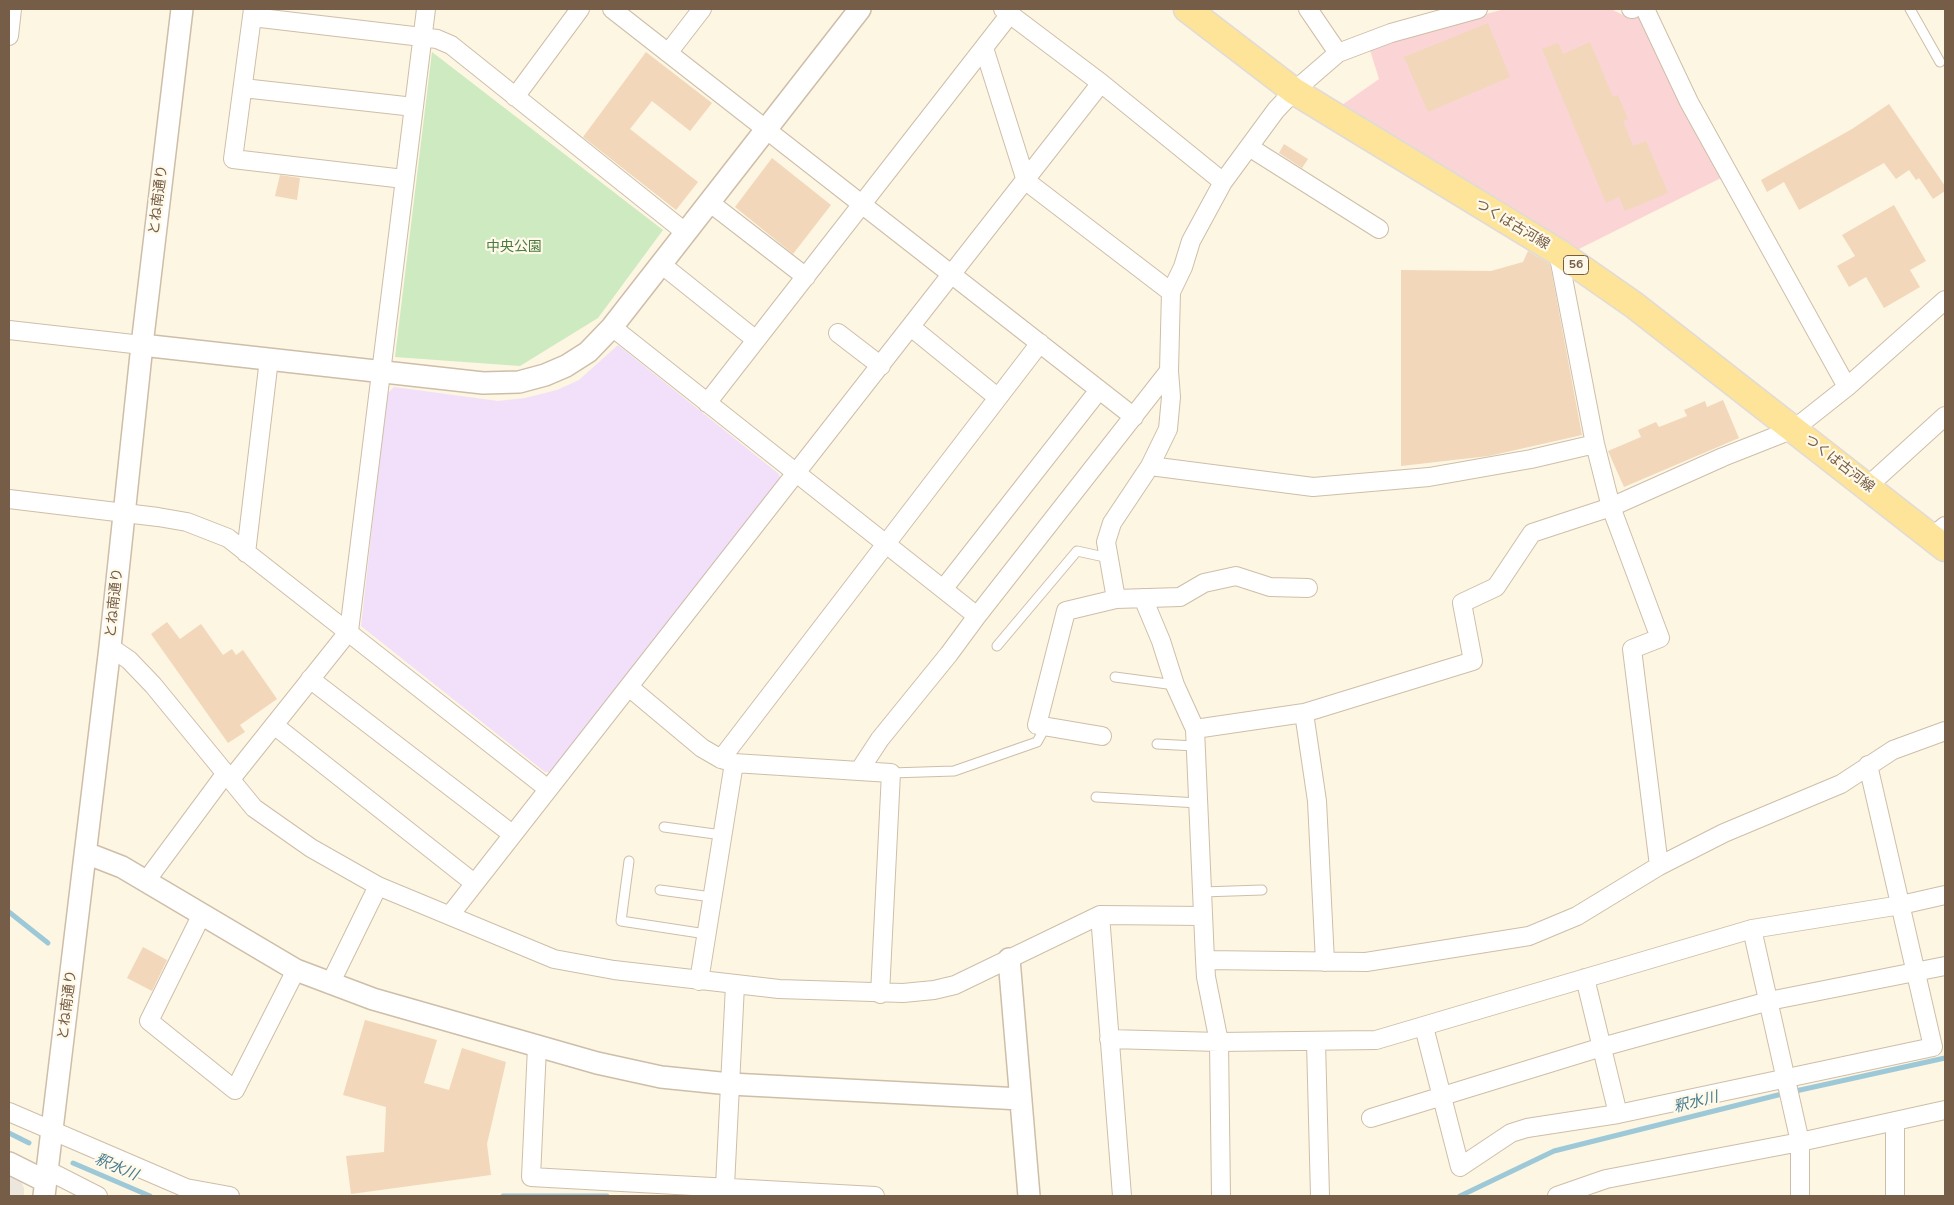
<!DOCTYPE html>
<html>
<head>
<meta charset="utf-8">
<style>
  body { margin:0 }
  #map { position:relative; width:1954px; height:1205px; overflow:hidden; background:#fdf6e2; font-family:"Nunito Sans",sans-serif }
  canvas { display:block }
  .frame { position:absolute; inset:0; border:10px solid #755d48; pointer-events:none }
</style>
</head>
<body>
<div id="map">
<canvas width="1954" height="1205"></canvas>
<div class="frame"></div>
</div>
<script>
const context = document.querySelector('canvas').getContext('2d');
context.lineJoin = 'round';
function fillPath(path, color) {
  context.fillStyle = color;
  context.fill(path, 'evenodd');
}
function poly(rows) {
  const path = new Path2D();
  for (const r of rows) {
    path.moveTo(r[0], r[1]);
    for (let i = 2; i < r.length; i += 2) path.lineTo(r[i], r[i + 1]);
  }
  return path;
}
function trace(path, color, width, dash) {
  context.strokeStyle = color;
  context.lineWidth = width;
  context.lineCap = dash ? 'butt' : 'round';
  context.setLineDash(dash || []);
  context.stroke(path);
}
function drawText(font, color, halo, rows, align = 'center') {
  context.font = font + ' "Nunito Sans","Noto Sans JP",sans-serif';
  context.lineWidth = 4.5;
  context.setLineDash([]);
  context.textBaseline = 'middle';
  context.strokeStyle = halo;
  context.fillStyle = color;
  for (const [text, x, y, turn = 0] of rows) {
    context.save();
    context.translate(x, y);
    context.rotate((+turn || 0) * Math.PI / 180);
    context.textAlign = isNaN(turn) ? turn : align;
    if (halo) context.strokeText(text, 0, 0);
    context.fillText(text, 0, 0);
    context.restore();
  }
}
fillPath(poly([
  [9,1171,18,1175,24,1188,24,1196,9,1196]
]), '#ece6dd');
fillPath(poly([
  [618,345,779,474,780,479,551,772,545,772,361,626,387,394,394,387,498,401,525,398,557,390,579,380]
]), '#f2dff9');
fillPath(poly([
  [1505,9,1611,9,1629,18,1641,15,1721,178,1577,250,1342,105,1379,79,1369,47,1421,31]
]), '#fbd5d5');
fillPath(poly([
  [432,52,663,230,598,318,520,366,395,357]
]), '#cdeac1');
trace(poly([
  [9,912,48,943],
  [9,1133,29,1143],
  [73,1163,150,1196],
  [503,1196,607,1196],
  [1460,1196,1554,1151,1782,1094,1945,1058]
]), '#9dc8d8', 5);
fillPath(poly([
  [1488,23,1510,77,1428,112,1404,57],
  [1590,42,1613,97,1618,95,1628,119,1623,121,1633,146,1646,141,1668,193,1625,211,1619,197,1606,203,1542,49,1558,43,1563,54],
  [646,52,712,103,690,131,652,101,630,129,698,182,676,210,583,137],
  [1889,104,1945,186,1945,191,1933,199,1919,178,1916,180,1909,170,1896,179,1884,163,1799,210,1784,182,1767,192,1761,180,1852,129],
  [1284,144,1308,159,1302,168,1279,153],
  [772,158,831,205,793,254,735,207],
  [280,175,300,178,297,200,275,196],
  [1894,205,1926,261,1910,270,1920,287,1884,308,1866,277,1849,287,1837,266,1855,256,1842,235],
  [1528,251,1550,264,1582,435,1489,456,1401,466,1401,270,1491,271,1523,262],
  [1723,400,1739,438,1624,487,1608,451,1641,437,1638,430,1656,422,1659,427,1687,416,1684,410,1705,401,1707,407],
  [167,622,180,639,201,624,223,655,232,649,236,655,243,650,277,699,240,725,245,732,228,743,151,634],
  [143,947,167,960,152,991,127,978],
  [365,1020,437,1040,424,1083,449,1090,462,1048,506,1062,487,1144,491,1175,351,1194,346,1156,384,1152,386,1107,343,1095]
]), '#f2d7ba');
const service = poly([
  [1910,9,1940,62],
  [997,646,1077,551,1109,558],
  [1115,677,1175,685],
  [1157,744,1195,746],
  [891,773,954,771,1037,742,1046,726],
  [1096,797,1198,803],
  [664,827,722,835],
  [629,861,621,921,706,934],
  [660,890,712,897],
  [1202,892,1262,890]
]);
const minor = poly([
  [253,9,233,159,404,179],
  [612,9,1134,417],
  [1003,9,1101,83,1223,182],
  [1308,9,1338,53],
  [1631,9,1633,9],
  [1645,9,1689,102,1847,387],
  [252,17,422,37,437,39,451,45,685,232],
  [9,36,12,9],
  [984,48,1026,181,1171,292],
  [668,53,702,9],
  [243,88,414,107],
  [515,97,580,9],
  [1249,147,1379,229],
  [709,202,806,277],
  [1558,252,1595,444,1611,507,1660,638,1632,649,1659,866],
  [661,264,756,340],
  [612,327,977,616],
  [911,327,997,397],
  [9,330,142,345],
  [838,333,881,366],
  [707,403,1010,14],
  [1150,466,1313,487,1429,477,1531,459,1595,444],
  [1868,486,1945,416],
  [9,499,158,517,187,522,228,538,548,789],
  [1932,537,1945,526],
  [246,553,269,359],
  [944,588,1099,390],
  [1143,598,1161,641,1175,685,1195,729,1205,960,1366,962,1529,936,1577,916,1659,866,1724,833,1841,784,1893,750,1945,731],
  [1116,599,1106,542,1112,523,1150,466,1168,429,1171,397,1169,371,1171,292,1183,267,1191,241,1223,182,1276,110,1294,91,1338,53,1391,33,1478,9],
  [110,647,129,660,153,685,254,808,311,848,378,886,554,959,614,970,779,989,903,993,934,990,955,985,1100,915,1203,916],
  [310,679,512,834],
  [629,687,702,748,721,759,734,763,859,771,880,739,949,654,977,616,1169,371],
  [1304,713,1317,801,1325,962],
  [274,725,474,883],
  [1195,729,1304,713,1473,661,1462,603,1496,587,1532,533,1611,507,1723,457,1794,429,1847,387,1945,300],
  [1102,736,1037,725,1066,611,1116,599,1180,597,1204,583,1236,576,1270,587,1308,588],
  [721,759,1040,343],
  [859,771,891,773,880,994],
  [231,779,349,631,426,9],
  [146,881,226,773],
  [202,914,149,1021,235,1090,296,970],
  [450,915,1101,83],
  [1100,915,1122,1196],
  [1752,929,1800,1142,1800,1196],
  [1205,960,1206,977,1219,1042,1221,1196],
  [1585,978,1618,1114],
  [699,981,734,763],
  [330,984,378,886],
  [1424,1027,1460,1167,1511,1133,1527,1128,1618,1114,1933,1047,1868,765],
  [1109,1039,1219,1042,1376,1040,1752,929,1901,905,1945,895],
  [1316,1042,1320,1196],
  [537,1047,531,1177,875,1196],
  [9,1112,186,1188,230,1196],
  [1371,1118,1602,1047,1769,1001,1945,966],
  [47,1170,98,1196],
  [725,1186,735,985],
  [1557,1196,1606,1179,1800,1142,1945,1110],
  [1895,1196,1895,1121]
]);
const tertiary = poly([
  [142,345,483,383,519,382,545,375,566,366,588,352,612,327,860,9],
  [86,853,122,867,296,970,373,999,597,1063,661,1077,730,1084,1021,1099],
  [1009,959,1029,1196],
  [9,1163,45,1181],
  [44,1196,110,647,142,345,182,9]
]);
const primary = poly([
  [1187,9,1294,91,1558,252,1634,305,1945,548]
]);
trace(service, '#cebea9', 11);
trace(minor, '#cebea9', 20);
trace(tertiary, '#cebea9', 24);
trace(primary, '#e1dbd7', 29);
trace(service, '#fff', 9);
trace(minor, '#fff', 18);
trace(tertiary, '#fff', 21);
trace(primary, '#fde499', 26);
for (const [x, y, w] of [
  [1576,265,25]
]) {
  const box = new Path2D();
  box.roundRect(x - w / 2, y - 9.5, w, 19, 4);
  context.fillStyle = '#fff9e9';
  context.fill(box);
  trace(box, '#755d48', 1);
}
drawText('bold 12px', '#755d48', null, [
  ["56",1576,265]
]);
drawText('14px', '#755d48', '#fff9e9', [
  ["とね南通り",159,200,-83],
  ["つくば古河線",1512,225,31],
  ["つくば古河線",1839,464,38],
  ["とね南通り",115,603,-84],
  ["とね南通り",68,1005,-83]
]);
drawText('14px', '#4b7b40', '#fff9e9', [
  ["中央公園",514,248]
]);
drawText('italic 15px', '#447a90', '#fff9e9', [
  ["釈水川",1696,1103,-14],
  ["釈水川",116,1168,23]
]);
</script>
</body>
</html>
